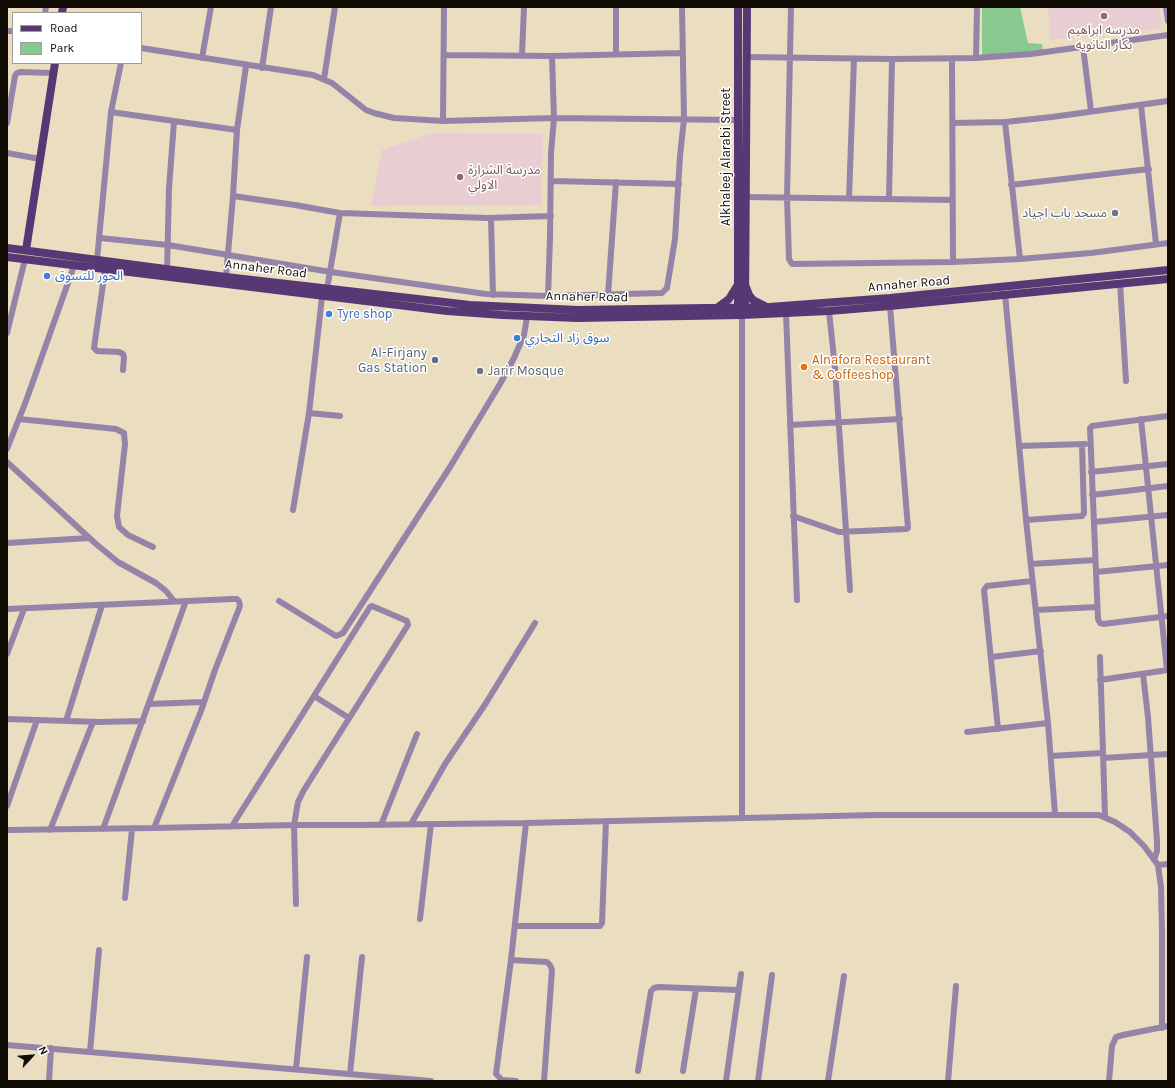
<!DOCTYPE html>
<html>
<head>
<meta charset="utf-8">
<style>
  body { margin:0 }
  #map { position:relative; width:1175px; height:1088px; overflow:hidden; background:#ebddc0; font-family:Karla,sans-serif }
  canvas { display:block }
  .frame { position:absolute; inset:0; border:8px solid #100b03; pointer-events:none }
  .legend { position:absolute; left:12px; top:12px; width:130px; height:52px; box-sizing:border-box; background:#fff; border:1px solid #9f9d9a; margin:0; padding:5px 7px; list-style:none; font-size:12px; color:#100b03 }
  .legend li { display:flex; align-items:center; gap:8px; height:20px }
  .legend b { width:20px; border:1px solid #9f9d9a }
  .north { position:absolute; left:12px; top:1036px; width:40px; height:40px; -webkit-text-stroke:3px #fff; paint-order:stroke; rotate:64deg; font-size:11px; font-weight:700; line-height:16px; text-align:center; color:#100b03 }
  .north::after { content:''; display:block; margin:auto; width:14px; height:18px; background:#100b03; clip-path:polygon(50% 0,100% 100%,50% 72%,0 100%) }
</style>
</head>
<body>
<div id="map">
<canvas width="1175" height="1088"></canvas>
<div class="frame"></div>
<ul class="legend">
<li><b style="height:5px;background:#573875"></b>Road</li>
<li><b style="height:11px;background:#87c98f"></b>Park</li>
</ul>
<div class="north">N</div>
</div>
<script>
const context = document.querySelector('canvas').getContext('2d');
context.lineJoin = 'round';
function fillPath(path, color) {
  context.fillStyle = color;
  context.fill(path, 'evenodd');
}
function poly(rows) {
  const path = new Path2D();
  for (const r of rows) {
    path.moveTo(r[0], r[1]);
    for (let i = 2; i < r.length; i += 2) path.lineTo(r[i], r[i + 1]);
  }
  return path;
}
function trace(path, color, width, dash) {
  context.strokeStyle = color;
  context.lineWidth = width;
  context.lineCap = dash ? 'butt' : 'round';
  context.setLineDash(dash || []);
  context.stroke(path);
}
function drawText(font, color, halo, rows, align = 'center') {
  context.font = font + ' Karla,"Noto Sans Arabic",sans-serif';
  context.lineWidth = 3;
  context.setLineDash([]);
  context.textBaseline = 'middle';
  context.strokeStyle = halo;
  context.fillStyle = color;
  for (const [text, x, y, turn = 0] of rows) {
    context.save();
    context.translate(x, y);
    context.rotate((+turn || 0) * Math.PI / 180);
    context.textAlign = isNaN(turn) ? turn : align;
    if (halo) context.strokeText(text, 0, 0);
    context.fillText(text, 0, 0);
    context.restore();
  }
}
fillPath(poly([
  [1048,7,1159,7,1162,25,1158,29,1050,40],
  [431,133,543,134,541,205,371,206,382,150]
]), '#e8cdd2');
fillPath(poly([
  [982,7,1020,7,1028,43,1042,44,1043,52,982,55]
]), '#87c98f');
trace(poly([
  [791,7,787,198,789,259,792,264,953,262,1020,259,1091,253,1168,243],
  [1166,7,1168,21],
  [45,13,46,7],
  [7,31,13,31],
  [1083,47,1091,111],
  [141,48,313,75,332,83,366,110,374,113,394,118,443,121,554,118,738,120],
  [616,54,616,7],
  [445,55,552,56,682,53],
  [522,55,524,7],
  [747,57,892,59,976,58,1031,54,1168,35],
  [202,58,211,7],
  [976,58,977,7],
  [952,59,953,262],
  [262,68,271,7],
  [324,79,335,7],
  [1141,105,1156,244],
  [111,112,237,130],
  [443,121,444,7],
  [1005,122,1020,259],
  [7,123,15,76,17,73,20,72,53,73],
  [953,123,1005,122,1052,117,1168,101],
  [7,153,40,159],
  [552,181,679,184],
  [1011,185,1149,169],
  [233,196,295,205,340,213,487,218,551,216],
  [745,197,953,200],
  [849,198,854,59],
  [889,198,892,59],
  [491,218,493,295],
  [100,238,168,245,331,272,486,294,548,296,662,293,667,288,675,239,680,156,684,119,682,7],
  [97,260,111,112,121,63],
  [105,270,94,348,97,351,119,352,123,354,124,357,123,370],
  [167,272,169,188,174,122],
  [226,277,233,196,237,130,246,66],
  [1120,283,1126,381],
  [327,289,340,213],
  [1005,294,1026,520,1048,723,1055,814],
  [608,295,616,182],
  [548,296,550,238,551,153,554,118,552,56],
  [829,311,835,368,850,590],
  [786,313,797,600],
  [742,315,742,818],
  [7,333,25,259],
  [309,413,340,416],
  [1168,416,1092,426,1090,428,1098,619,1100,623,1103,624,1168,616],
  [19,419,116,429,124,433,125,444,117,516,119,527,128,535,153,547],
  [1141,419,1167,670],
  [790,425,900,419],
  [1019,446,1085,444],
  [7,449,26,401,74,266],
  [7,462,96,544,118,562,156,583,166,591,174,601],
  [1091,472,1168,464],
  [1092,495,1168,486],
  [293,510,309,413,322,297],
  [793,516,839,532,906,529,908,528,890,306],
  [1026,520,1082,516,1084,513,1082,444],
  [1094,522,1168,515],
  [7,543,89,538],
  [1031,564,1095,560],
  [1096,572,1168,565],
  [279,601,336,636,343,633,450,467,500,384,514,358,524,335,527,317],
  [7,609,233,599,237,599,239,601,240,606,215,670,201,711,154,828],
  [1036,610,1097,607],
  [7,654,24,609],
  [992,657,1041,651],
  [1100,657,1105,816],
  [1143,674,1148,717,1157,841,1157,851,1154,860],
  [1100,680,1168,670],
  [314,696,349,718],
  [149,704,204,702],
  [7,719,99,722,143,721],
  [66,721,102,605],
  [998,729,984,590,987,586,1032,581],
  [967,732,1048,723],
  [1051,756,1102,753],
  [1103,758,1168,754],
  [7,806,37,720],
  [411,824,445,764,486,703,535,623],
  [381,825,417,734],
  [232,826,370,607,372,606,407,621,408,625,319,766,304,790,298,802,294,825,296,904],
  [103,829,186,601],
  [7,830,154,828,294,825,358,825,526,823,876,815,1099,815,1115,822,1130,832,1144,846,1158,865,1161,887,1162,932,1162,1028],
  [50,830,93,722],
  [1158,865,1168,864],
  [125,898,132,829],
  [420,919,431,824],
  [515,926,600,926,602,923,606,821],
  [511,960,547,962,550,965,552,970,544,1081],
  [7,1045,431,1081],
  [90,1052,99,950],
  [296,1069,307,957],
  [638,1071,651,991,654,988,659,987,738,990],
  [683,1071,696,989],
  [350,1074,362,957],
  [49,1081,51,1048],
  [516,1081,502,1080,496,1074,511,960,526,823],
  [726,1081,741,974],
  [758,1081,772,975],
  [828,1081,844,976],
  [948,1081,956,986],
  [1109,1081,1112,1046,1116,1037,1123,1035,1168,1026]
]), '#9484a7', 6);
trace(poly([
  [62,13,63,7],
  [7,248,226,277,470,305,578,310,769,307,890,298,1168,270],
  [26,250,55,63],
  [7,257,447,311,503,315,577,318,742,315,829,311,890,306,1168,279],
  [746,287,749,295,753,300,765,306],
  [717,308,729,299,737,286],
  [738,308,738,7],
  [745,308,747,7]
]), '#573875', 8);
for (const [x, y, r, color] of [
  [1104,16,4,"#8d6e63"],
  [460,177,4,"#8d6e63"],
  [1115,213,4,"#6b7280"],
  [47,276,4,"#3f7fe0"],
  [329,314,4,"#3f7fe0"],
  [517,338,4,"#3f7fe0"],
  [435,360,4,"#5c6f8a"],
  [804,367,4,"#e8710a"],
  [480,371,4,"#6b7280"]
]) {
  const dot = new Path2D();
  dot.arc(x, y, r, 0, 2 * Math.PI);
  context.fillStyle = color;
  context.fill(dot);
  trace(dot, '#fff', 1.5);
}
drawText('13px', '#785e54', '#fff', [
  ["مدرسه ابراهيم",1104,30],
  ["بكار الثانويه",1104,45],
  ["مدرسة الشرارة",468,170,"left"],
  ["الاولي",468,185,"left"]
]);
drawText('13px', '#100b03', '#fff', [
  ["Alkhaleej Alarabi Street",726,157,-90],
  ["Annaher Road",266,269,7],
  ["Annaher Road",909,284,-5],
  ["Annaher Road",587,297,1]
]);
drawText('13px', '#5b616d', '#fff', [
  ["مسجد باب اجياد",1107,213],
  ["Jarir Mosque",488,371,"left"]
], 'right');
drawText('13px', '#366cbe', '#fff', [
  ["الحور للتسوق",55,276],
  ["Tyre shop",337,314],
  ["سوق زاد التجاري",525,338]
], 'left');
drawText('13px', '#4e5e75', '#fff', [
  ["Al-Firjany",427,353],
  ["Gas Station",427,368]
], 'right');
drawText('13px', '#c56008', '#fff', [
  ["Alnafora Restaurant",812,360],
  ["& Coffeeshop",812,375]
], 'left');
</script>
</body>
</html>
